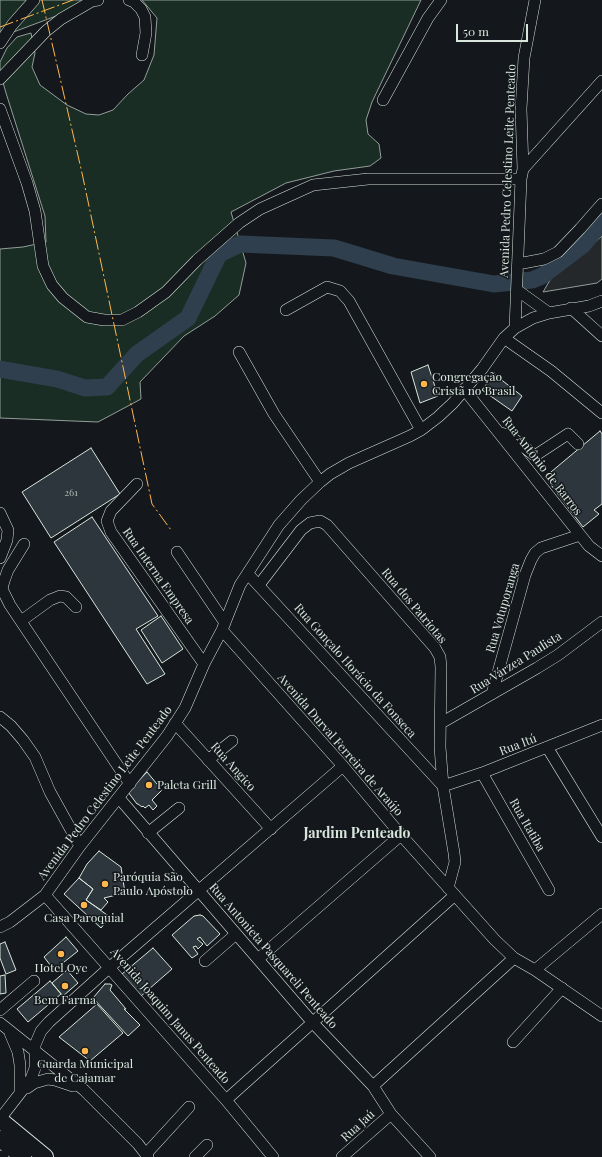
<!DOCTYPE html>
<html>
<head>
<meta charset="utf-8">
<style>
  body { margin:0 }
  #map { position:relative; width:602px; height:1157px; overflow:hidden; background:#14181c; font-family:"Playfair Display",serif }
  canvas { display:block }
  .scale { position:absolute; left:456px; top:24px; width:72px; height:18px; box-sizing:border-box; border:2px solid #d8e6dc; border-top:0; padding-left:5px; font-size:12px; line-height:14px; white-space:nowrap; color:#d8e6dc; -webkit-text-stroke:3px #14181c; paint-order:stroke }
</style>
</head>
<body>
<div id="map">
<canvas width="602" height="1157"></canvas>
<div class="scale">50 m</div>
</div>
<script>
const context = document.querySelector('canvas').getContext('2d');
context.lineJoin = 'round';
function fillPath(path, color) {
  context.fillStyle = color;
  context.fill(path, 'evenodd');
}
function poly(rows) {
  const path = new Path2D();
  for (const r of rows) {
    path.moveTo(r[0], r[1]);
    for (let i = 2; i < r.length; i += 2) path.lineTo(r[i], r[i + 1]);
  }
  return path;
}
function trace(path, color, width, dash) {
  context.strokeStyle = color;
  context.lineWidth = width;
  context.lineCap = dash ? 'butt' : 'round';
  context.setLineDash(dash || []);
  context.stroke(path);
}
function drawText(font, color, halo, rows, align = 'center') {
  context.font = font + ' "Playfair Display",serif';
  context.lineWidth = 3;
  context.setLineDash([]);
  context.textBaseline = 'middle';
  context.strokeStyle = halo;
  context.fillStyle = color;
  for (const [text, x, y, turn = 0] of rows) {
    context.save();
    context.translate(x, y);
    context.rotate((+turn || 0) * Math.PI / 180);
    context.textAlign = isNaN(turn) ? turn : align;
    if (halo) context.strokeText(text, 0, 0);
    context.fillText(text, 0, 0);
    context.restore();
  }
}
const green = poly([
  [0,0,99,0,0,37,0,0],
  [142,0,421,0,372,102,366,120,368,134,379,144,381,158,370,166,334,171,286,183,231,212,246,263,239,295,215,316,184,336,140,382,141,399,98,422,0,418,0,249,23,247,46,242,45,216,6,93,0,72,0,62,7,48,17,37,31,33,35,53,32,67,40,85,67,105,86,114,99,115,113,110,128,94,144,80,154,55,157,18,142,0]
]);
fillPath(green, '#1a2d24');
trace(green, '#939e99', 1);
const parking = poly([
  [602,236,602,279,597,283,543,292,556,270,580,255,602,236]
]);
fillPath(parking, '#24282b');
trace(parking, '#939e99', 1);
trace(poly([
  [0,369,57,379,85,388,107,387,137,354,188,318,219,254,240,244,334,248,393,266,494,284,532,280,542,276,583,245,602,221]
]), '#2f3f4d', 17);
const building = poly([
  [428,365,438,396,420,403,411,372,428,365],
  [494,374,522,396,512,411,482,390,494,374],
  [600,431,602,434,602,504,594,510,599,514,583,527,545,477,600,431],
  [91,448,120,494,51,538,22,492,91,448],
  [92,517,158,616,136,629,165,674,147,684,54,542,92,517],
  [161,616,183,649,162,663,141,630,161,616],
  [147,772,162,790,152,800,157,806,153,810,149,805,145,808,143,806,142,807,138,804,137,804,128,792,147,772],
  [99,851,121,867,125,893,104,898,108,902,101,910,86,900,93,889,79,878,87,864,99,851],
  [79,878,93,889,86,900,110,917,101,928,64,894,79,878],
  [200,915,203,916,220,934,207,946,200,937,197,939,203,944,198,949,196,946,193,947,198,954,192,958,172,935,194,916,200,915],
  [66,937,78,951,54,970,44,957,66,937],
  [5,942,16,970,6,974,0,958,0,944,5,942],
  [153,948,172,969,141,996,122,974,153,948],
  [67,970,78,983,63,996,52,983,67,970],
  [5,975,6,993,0,994,0,976,5,975],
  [50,981,61,994,28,1022,17,1009,50,981],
  [105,984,110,984,112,985,110,990,126,1009,124,1009,140,1025,128,1036,93,998,105,984],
  [97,1004,123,1033,90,1061,59,1037,97,1004]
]);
fillPath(building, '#2c363c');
trace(building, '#d8e6dc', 1);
const minor = poly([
  [129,0,134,2,141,9,145,17,146,33,142,55],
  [0,43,12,25,34,0],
  [0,79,46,31,61,19,92,1,98,0],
  [383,100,428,18,441,0],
  [0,109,27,183,35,211,43,266,52,285,63,298,87,317,104,320,122,320,138,312,166,292,197,260,239,223,260,209,313,185,368,179,521,179],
  [523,169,602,81],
  [518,264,544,259,558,252,580,229,602,204],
  [517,290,549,313],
  [571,308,602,336],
  [286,310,327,287,340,291,349,301,421,430],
  [515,328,533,318,549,313,589,306,602,301],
  [504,338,551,371,602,413],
  [239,352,274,414,320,482],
  [464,389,589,546,602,556],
  [501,433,510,436,534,455,536,455,568,434,578,444],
  [137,484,111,511,107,521,111,532,204,664],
  [0,513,8,530,7,540,0,558],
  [24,544,8,570,4,581,2,589,10,605,130,784],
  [177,552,225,623],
  [248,574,443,786],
  [259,585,301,530,310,523,320,521,327,525,435,648,440,657,441,667,440,747,443,786,454,853,455,862,448,888],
  [21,621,50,600,60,596,66,597,76,607],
  [222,630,343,766,401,835,495,940,514,958,535,970,602,1016],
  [492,694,525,575,531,560,535,553,541,548,580,535],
  [0,717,11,726,23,740,35,757,50,792,80,846],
  [175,723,271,829],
  [441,723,537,668,558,655,602,622],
  [547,747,602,837],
  [208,760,232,741],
  [482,773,549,890],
  [443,786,482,773,602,725],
  [119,798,313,1023,373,1086,391,1114,430,1157],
  [148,833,179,808],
  [45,895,226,1100,273,1157],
  [0,927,10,922,45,895,80,846,167,736,185,708,204,664,222,630,240,585,279,525,301,500,320,482,330,474,349,463,410,436,421,430,438,417,453,403,482,369,504,338,515,328,521,179,523,169,521,109,524,58,535,0],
  [258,959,401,835],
  [205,961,236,934],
  [535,970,602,914],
  [0,1010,34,981],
  [0,1023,84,1090,138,1144,148,1157],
  [10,1033,18,1052,20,1065,20,1093],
  [513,1042,562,988],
  [373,1086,514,958],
  [27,1088,34,1083,48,1079,55,1080,73,1086],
  [226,1100,455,895],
  [0,1119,31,1079,35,1068,35,1045,41,1031,49,1022,110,967,343,766],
  [146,1154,189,1107],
  [0,1156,3,1157],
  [195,1157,207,1145],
  [342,1157,391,1114]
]);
const highway = poly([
  [0,1120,45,1157],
  [0,1139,23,1157]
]);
trace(minor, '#d8e6dc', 12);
trace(highway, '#d8e6dc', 18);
trace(minor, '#14181c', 11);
trace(highway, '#14181c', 16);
trace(poly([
  [42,0,82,173,152,504,171,530],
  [0,27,73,0]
]), '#ffb74d', 1, [14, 3, 2, 3]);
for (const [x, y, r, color] of [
  [424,384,4,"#ffb74d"],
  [149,785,4,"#ffb74d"],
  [105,884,4,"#ffb74d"],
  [84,905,4,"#ffb74d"],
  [61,954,4,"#ffb74d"],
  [65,986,4,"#ffb74d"],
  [85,1051,4,"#ffb74d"]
]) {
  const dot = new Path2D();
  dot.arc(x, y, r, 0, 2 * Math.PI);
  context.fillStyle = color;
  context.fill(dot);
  trace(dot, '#14181c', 1.5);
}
drawText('10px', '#adbab4', null, [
  ["261",71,493]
]);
drawText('12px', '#d8e6dc', '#14181c', [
  ["Avenida Pedro Celestino Leite Penteado",508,171,-88],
  ["Rua Antônio de Barros",542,466,52],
  ["Rua Interna Empresa",158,576,55],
  ["Rua dos Patriotas",414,606,50],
  ["Rua Votuporanga",503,608,-74],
  ["Rua Várzea Paulista",516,663,-32],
  ["Rua Gonçalo Horácio da Fonseca",355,671,48],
  ["Avenida Durval Ferreira de Araújo",340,745,49],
  ["Rua Itú",518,745,-21],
  ["Rua Angico",233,767,48],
  ["Avenida Pedro Celestino Leite Penteado",105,793,-53],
  ["Rua Itatiba",527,825,60],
  ["Rua Antonieta Pasquareli Penteado",273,956,49],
  ["Avenida Joaquim Janus Penteado",170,1016,49],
  ["Rua Jaú",358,1126,-42]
]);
drawText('12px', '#d8e6dc', '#14181c', [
  ["Congregação",432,377,"left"],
  ["Cristã no Brasil",432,391,"left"],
  ["Paleta Grill",157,785,"left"],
  ["Paróquia São",113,877,"left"],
  ["Paulo Apóstolo",113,891,"left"],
  ["Casa Paroquial",84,918],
  ["Hotel Oye",61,968],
  ["Bem Farma",65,1000],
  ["Guarda Municipal",85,1064],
  ["de Cajamar",85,1078]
]);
drawText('bold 14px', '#d8e6dc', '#14181c', [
  ["Jardim Penteado",357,834]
]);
</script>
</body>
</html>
